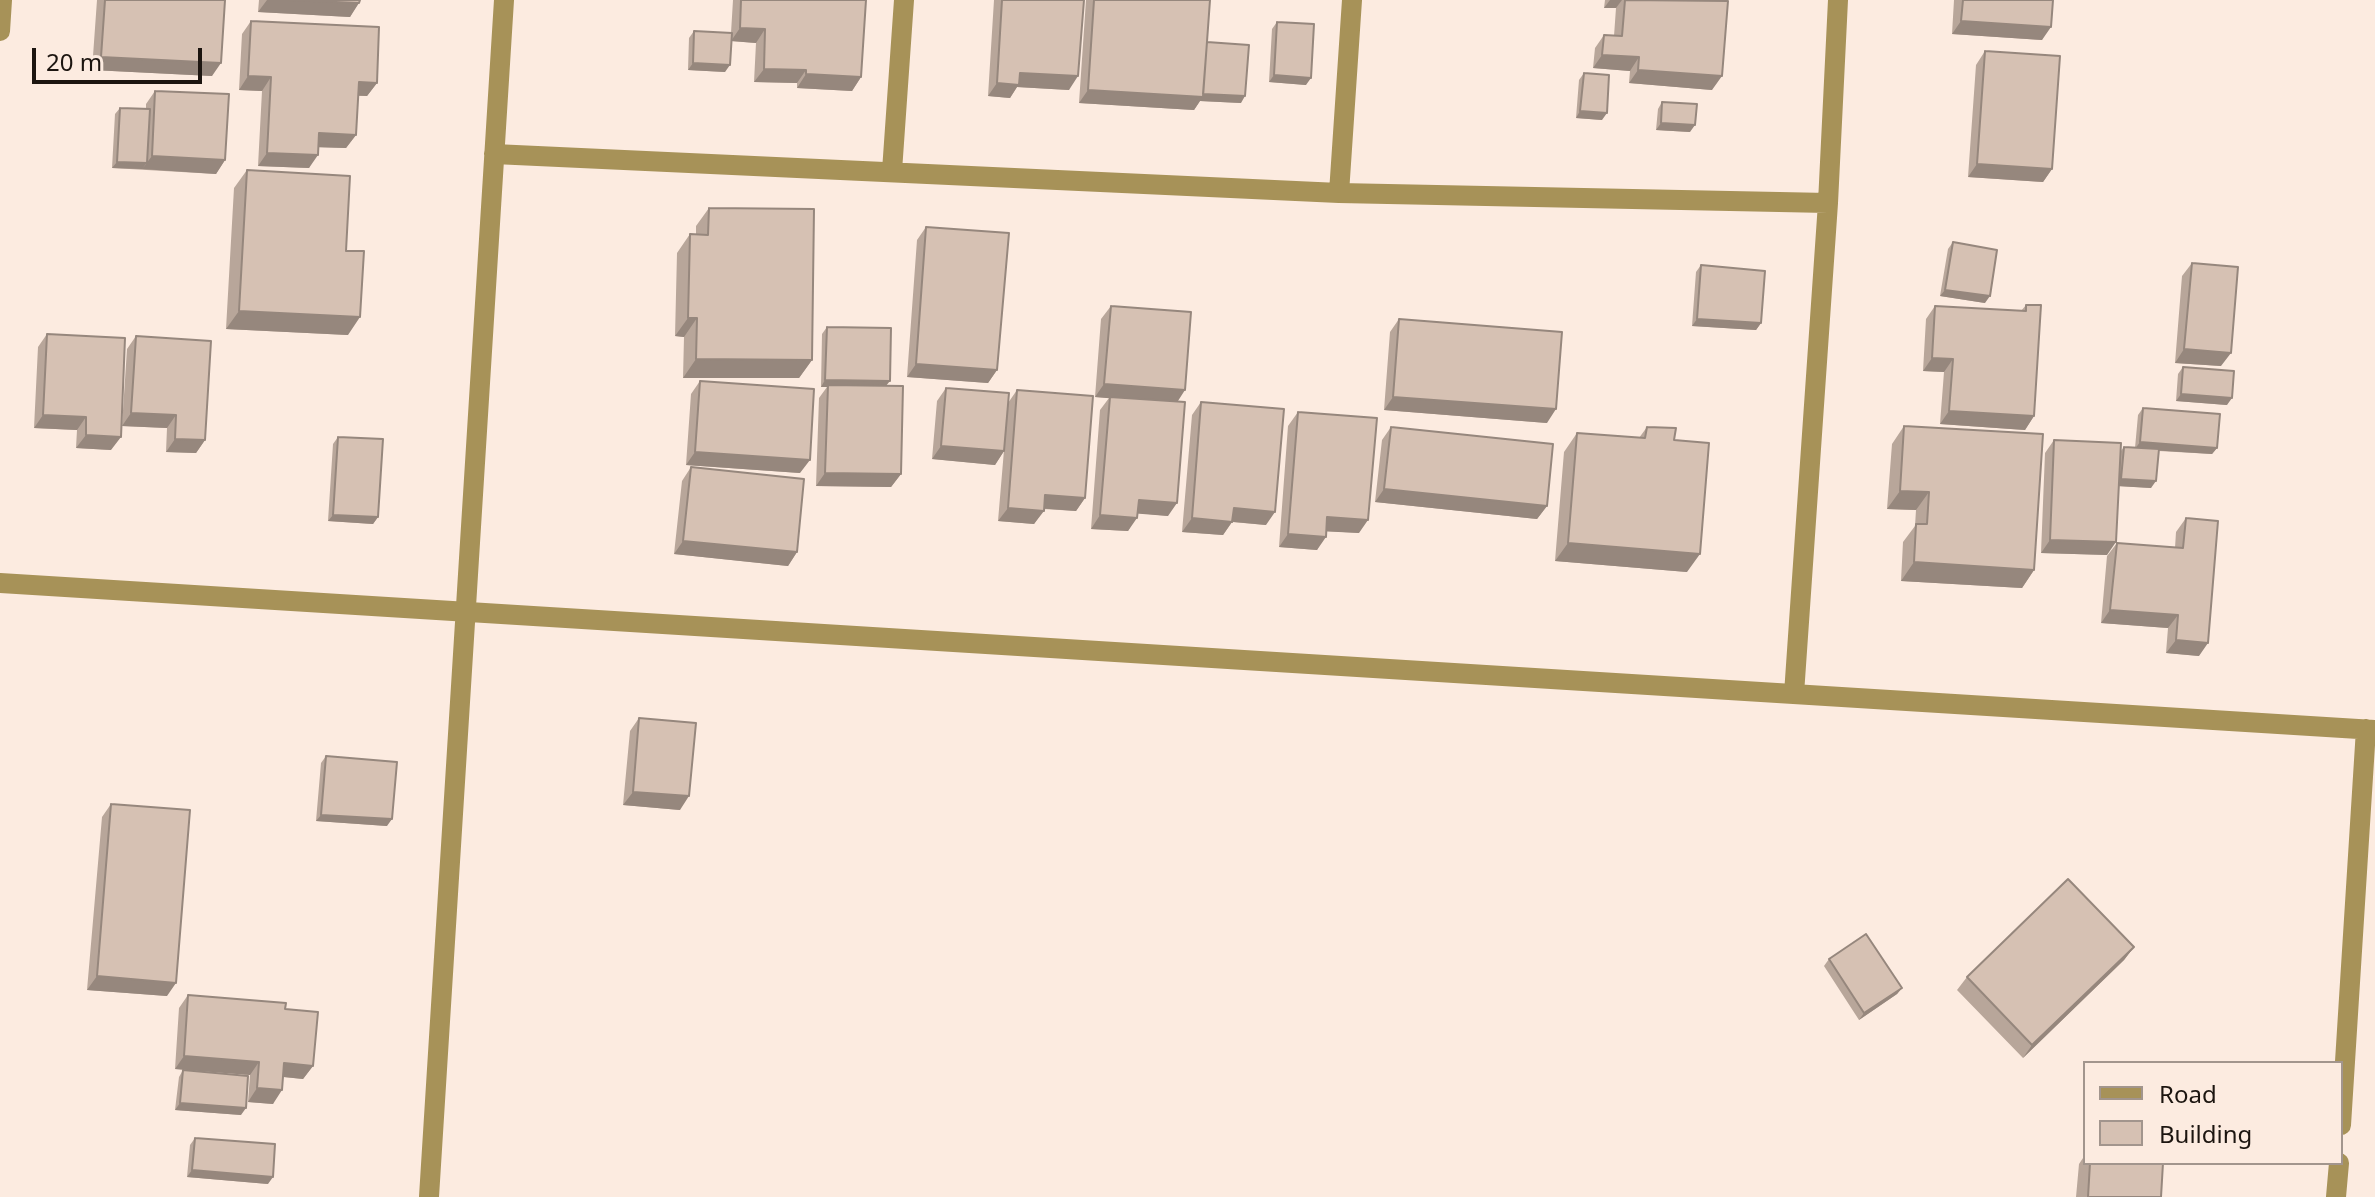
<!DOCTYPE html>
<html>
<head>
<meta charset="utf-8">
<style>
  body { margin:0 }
  #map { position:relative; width:2375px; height:1197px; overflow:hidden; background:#fcebe0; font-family:"Noto Sans",sans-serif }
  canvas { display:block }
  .legend { position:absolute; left:2083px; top:1061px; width:260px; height:104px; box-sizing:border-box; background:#fcebe0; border:2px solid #a2958d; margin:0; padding:10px 14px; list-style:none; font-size:24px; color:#1c1510 }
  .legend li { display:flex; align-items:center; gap:16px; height:40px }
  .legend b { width:40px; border:2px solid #a2958d }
  .scale { position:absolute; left:32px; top:48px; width:170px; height:36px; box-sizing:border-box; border:4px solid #1c1510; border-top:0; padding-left:10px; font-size:24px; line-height:28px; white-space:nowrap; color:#1c1510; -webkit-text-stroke:6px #fcebe0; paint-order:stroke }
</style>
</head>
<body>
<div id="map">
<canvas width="2375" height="1197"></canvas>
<ul class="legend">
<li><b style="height:10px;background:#a79258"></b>Road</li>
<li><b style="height:22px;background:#d6c1b3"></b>Building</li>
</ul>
<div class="scale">20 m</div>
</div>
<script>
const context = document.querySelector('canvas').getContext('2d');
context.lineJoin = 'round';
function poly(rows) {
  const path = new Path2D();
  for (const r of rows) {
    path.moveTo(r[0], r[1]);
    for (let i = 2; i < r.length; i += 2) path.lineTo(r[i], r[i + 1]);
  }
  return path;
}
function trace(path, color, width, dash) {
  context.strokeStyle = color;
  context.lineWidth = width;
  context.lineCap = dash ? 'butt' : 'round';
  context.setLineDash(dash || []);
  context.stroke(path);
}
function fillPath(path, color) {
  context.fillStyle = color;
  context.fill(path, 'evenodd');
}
trace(poly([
  [0,31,2,0],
  [494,154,1339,193,1828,203],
  [892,171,904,0],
  [1339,193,1352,0],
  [0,583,2375,730],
  [1794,694,1828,203,1838,0],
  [2341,1125,2366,729],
  [429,1197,504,0],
  [2336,1197,2339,1163]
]), '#a79258', 20);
fillPath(poly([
  [97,0,225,0,212,76,92,70],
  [259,0,360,0,350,17,258,12],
  [733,0,866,0,861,77,852,91,797,88,797,83,754,82,756,43,731,41,725,72,688,70,689,38,694,31,731,33],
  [994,0,1084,0,1069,90,1017,87,1010,98,988,96],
  [1086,0,1210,0,1207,42,1241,103,1200,101,1194,110,1079,103],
  [1605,0,1718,0,1712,90,1629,83,1630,71,1593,68,1595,48,1604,35,1614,36,1616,8,1604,8],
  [1954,0,2053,0,2042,40,1952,34],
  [251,21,377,83,367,96,358,96,356,135,346,148,318,147,309,168,258,166,262,91,239,90,242,34],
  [1277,22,1306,85,1269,82,1272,29],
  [1985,51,2052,169,2043,182,1968,177,1976,65],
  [1584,73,1602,120,1576,118,1579,80],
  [155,91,225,160,216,174,112,168,115,114,120,108,146,108,146,104],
  [1662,102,1690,132,1656,130,1658,109],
  [247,170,348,335,226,329,234,188],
  [709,208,812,360,799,378,683,378,684,337,675,336,677,253,690,234,696,234,696,226],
  [926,227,997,370,988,383,907,377,917,240],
  [1953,242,1985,303,1940,296,1948,249],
  [2192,263,2221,366,2175,363,2182,276],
  [1701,265,1761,323,1756,330,1692,326,1696,272],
  [2026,305,2034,416,2025,430,1940,424,1944,372,1923,371,1926,319,1935,306,2021,311],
  [1111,306,1177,402,1168,516,1138,513,1128,531,1091,529,1100,410,1109,398,1095,397,1101,319],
  [1399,319,1547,423,1384,410,1390,332],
  [827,327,886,386,901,474,891,487,816,486,819,398,827,387,821,387,822,334],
  [47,334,111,450,76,448,77,430,34,428,38,347],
  [136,336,205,440,196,453,166,452,167,428,122,426,127,349],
  [2183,367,2227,405,2176,401,2178,374],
  [700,381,800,473,686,465,691,394],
  [946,388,1004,451,995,465,932,459,937,401],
  [1017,390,1085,498,1076,511,1044,509,1034,524,998,521,1008,403],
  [1201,402,1266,525,1232,522,1223,535,1182,532,1192,415],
  [2143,408,2217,448,2212,454,2159,451,2151,488,2119,486,2107,555,2041,553,2045,453,2054,440,2120,452,2124,447,2135,448,2138,415],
  [1298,412,1359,533,1326,531,1317,550,1279,547,1288,426],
  [1904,426,2034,570,2022,588,1901,581,1903,542,1915,526,1916,510,1887,509,1892,444],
  [1391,427,1547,506,1537,519,1375,502,1382,440],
  [1647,427,1674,440,1687,572,1555,561,1564,452,1577,433,1639,438],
  [338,437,378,517,373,524,328,521,333,444],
  [691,467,797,552,788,566,674,554,682,481],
  [2186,518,2199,656,2166,653,2168,628,2101,623,2107,556,2117,543,2175,548,2176,532],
  [639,718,680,810,623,805,630,731],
  [326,756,387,826,316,821,321,763],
  [111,804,167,996,87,990,102,817],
  [2134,947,2124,960,2023,1058,1957,990,1967,977],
  [1829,959,1902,988,1897,994,1859,1020,1824,966],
  [188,995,285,1009,313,1066,303,1079,283,1077,273,1104,248,1102,250,1075,175,1069,179,1008],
  [183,1070,241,1115,175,1110,179,1077],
  [195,1138,268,1184,187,1177,190,1145],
  [2085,1155,2085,1163,2163,1163,2161,1197,2076,1197,2079,1164]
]), '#b8a69a');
fillPath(poly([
  [267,0,289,0,359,3,350,17,258,12],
  [1610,0,1622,0,1616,8,1604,8],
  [1961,21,2051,27,2042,40,1952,34],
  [740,28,765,29,756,43,731,41],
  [1602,55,1639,57,1630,71,1593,68],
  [101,57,221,63,212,76,92,70],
  [693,63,730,65,725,72,688,70],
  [764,69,806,70,797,83,754,82],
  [1638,70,1722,76,1712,90,1629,83],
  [1020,73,1078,76,1069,90,1017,87,1010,98,988,96,997,83],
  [806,74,861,77,852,91,797,88],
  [1274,75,1311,78,1306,85,1269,82],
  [248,76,271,77,262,91,239,90],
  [359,82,377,83,367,96,350,95],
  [1088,90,1200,94,1245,96,1241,103,1200,101,1194,110,1079,103],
  [1580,111,1607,113,1602,120,1576,118],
  [1661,123,1695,125,1690,132,1656,130],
  [319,133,356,135,346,148,310,147],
  [267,153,318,155,309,168,258,166],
  [152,156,225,160,216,174,142,169],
  [117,162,147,163,142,169,112,168],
  [1977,164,2052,169,2043,182,1968,177],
  [1945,290,1990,296,1985,303,1940,296],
  [239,311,360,317,348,335,226,329],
  [688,318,697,318,684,337,675,336],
  [1697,319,1761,323,1756,330,1692,326],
  [2184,349,2231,353,2221,366,2175,363],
  [1932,358,1953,359,1944,372,1923,371],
  [696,359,812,360,799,378,683,378],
  [916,364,997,370,988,383,907,377],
  [825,380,890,381,885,387,821,387],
  [1104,384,1185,390,1176,404,1095,397],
  [2181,394,2232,398,2227,405,2176,401],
  [1393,397,1556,409,1547,423,1384,410],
  [1949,411,2034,416,2025,430,1940,424],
  [131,413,176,415,167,428,122,426],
  [43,415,86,417,77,430,34,428],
  [86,435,121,437,111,450,76,448],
  [175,439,205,440,196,453,166,452],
  [2140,442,2217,448,2212,454,2135,449],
  [941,446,1004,451,995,465,932,459],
  [695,452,810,460,800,473,686,465],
  [825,473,901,474,891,487,816,486],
  [2121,479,2156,481,2151,488,2116,486],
  [1384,489,1547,506,1537,519,1375,502],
  [1900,491,1929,492,1916,510,1887,509],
  [1045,495,1085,498,1076,511,1036,508],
  [1139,500,1177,503,1168,516,1130,513],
  [1008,508,1044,511,1034,524,998,521],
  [1234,508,1275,512,1266,525,1224,521],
  [333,515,378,517,373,524,328,521],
  [1100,515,1137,518,1128,531,1091,529],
  [1327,517,1368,520,1359,533,1318,531],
  [1192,518,1232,522,1223,535,1182,532],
  [1288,534,1326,537,1317,550,1279,547],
  [2050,540,2116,542,2107,555,2041,553],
  [683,541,797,552,788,566,674,554],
  [1568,543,1700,554,1687,572,1555,561],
  [1914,562,2034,570,2022,588,1901,581],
  [2110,610,2178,615,2168,628,2101,623],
  [2176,640,2208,643,2199,656,2166,653],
  [633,792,689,796,680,810,623,805],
  [321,815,392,819,387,826,316,821],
  [2134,947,2124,960,2023,1058,2032,1045],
  [97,976,176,983,167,996,87,990],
  [1902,988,1897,994,1859,1020,1864,1013],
  [184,1056,259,1062,250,1075,175,1069],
  [284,1063,313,1066,303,1079,275,1076],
  [257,1088,282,1090,273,1104,248,1102],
  [180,1103,246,1108,241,1115,175,1110],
  [192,1170,273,1177,268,1184,187,1177]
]), '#96877d');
const building = poly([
  [105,0,225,0,221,63,101,57,105,0],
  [289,0,360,0,359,3,289,0],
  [741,0,866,0,861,77,806,74,806,70,764,69,765,29,740,28,741,0],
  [1002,0,1084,0,1078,76,1020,73,1019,85,997,83,1002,0],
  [1094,0,1210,0,1203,97,1088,90,1094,0],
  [1625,0,1728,1,1722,76,1638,70,1639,57,1602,55,1604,35,1622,36,1625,0],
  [1963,0,2053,0,2051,27,1961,21,1963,0],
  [251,21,379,27,377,83,359,82,356,135,319,133,318,155,267,153,271,77,248,76,251,21],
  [1277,22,1314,24,1311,78,1274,75,1277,22],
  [694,31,732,33,730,65,693,63,694,31],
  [1207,42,1249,45,1245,96,1203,94,1207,42],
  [1985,51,2060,56,2052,169,1977,164,1985,51],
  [1584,73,1609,75,1607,113,1580,111,1584,73],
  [155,91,229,94,225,160,152,156,155,91],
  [1662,102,1697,104,1695,125,1661,123,1662,102],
  [120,108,150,109,147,163,117,162,120,108],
  [247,170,350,176,346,251,364,251,360,317,239,311,247,170],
  [709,208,814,209,812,360,696,359,697,318,688,318,690,234,708,235,709,208],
  [926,227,1009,233,997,370,916,364,926,227],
  [1953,242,1997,250,1990,296,1945,290,1953,242],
  [2192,263,2238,267,2231,353,2184,349,2192,263],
  [1701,265,1765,271,1761,323,1697,319,1701,265],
  [2026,305,2041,305,2034,416,1949,411,1953,359,1932,358,1935,306,2026,311,2026,305],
  [1111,306,1191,312,1185,390,1104,384,1111,306],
  [1399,319,1562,332,1556,409,1393,397,1399,319],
  [827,327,891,328,890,381,825,380,827,327],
  [47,334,125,338,121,437,86,435,86,417,43,415,47,334],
  [136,336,211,341,205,440,175,439,176,415,131,413,136,336],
  [2183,367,2234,371,2232,398,2181,394,2183,367],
  [700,381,814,389,810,460,695,452,700,381],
  [828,385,903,386,901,474,825,473,828,385],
  [946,388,1009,393,1004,451,941,446,946,388],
  [1017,390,1093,396,1085,498,1045,495,1044,511,1008,508,1017,390],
  [1110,397,1185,402,1177,503,1139,500,1137,518,1100,515,1110,397],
  [1201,402,1284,409,1275,512,1234,508,1232,522,1192,518,1201,402],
  [2143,408,2220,414,2217,448,2140,442,2143,408],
  [1298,412,1377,418,1368,520,1327,517,1326,537,1288,534,1298,412],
  [1904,426,2043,434,2034,570,1914,562,1916,524,1927,524,1929,492,1900,491,1904,426],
  [1391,427,1553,444,1547,506,1384,489,1391,427],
  [1647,427,1676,428,1674,440,1709,443,1700,554,1568,543,1577,433,1645,438,1647,427],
  [338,437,383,439,378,517,333,515,338,437],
  [2054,440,2121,443,2116,542,2050,540,2054,440],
  [2124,447,2159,449,2156,481,2121,479,2124,447],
  [691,467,804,479,797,552,683,541,691,467],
  [2186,518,2218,521,2208,643,2176,640,2178,615,2110,610,2117,543,2183,548,2186,518],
  [639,718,696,723,689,796,633,792,639,718],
  [326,756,397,762,392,819,321,815,326,756],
  [111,804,190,810,176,983,97,976,111,804],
  [2068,879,2134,947,2032,1045,1967,977,2068,879],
  [1866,934,1902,988,1864,1013,1829,959,1866,934],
  [188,995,286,1003,285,1009,318,1012,313,1066,284,1063,282,1090,257,1088,259,1062,184,1056,188,995],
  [183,1070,248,1076,246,1108,180,1103,183,1070],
  [195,1138,275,1144,273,1177,192,1170,195,1138],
  [2090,1163,2163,1163,2161,1197,2088,1197,2090,1163]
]);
fillPath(building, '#d6c1b3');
trace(building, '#96877d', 2);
</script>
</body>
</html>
